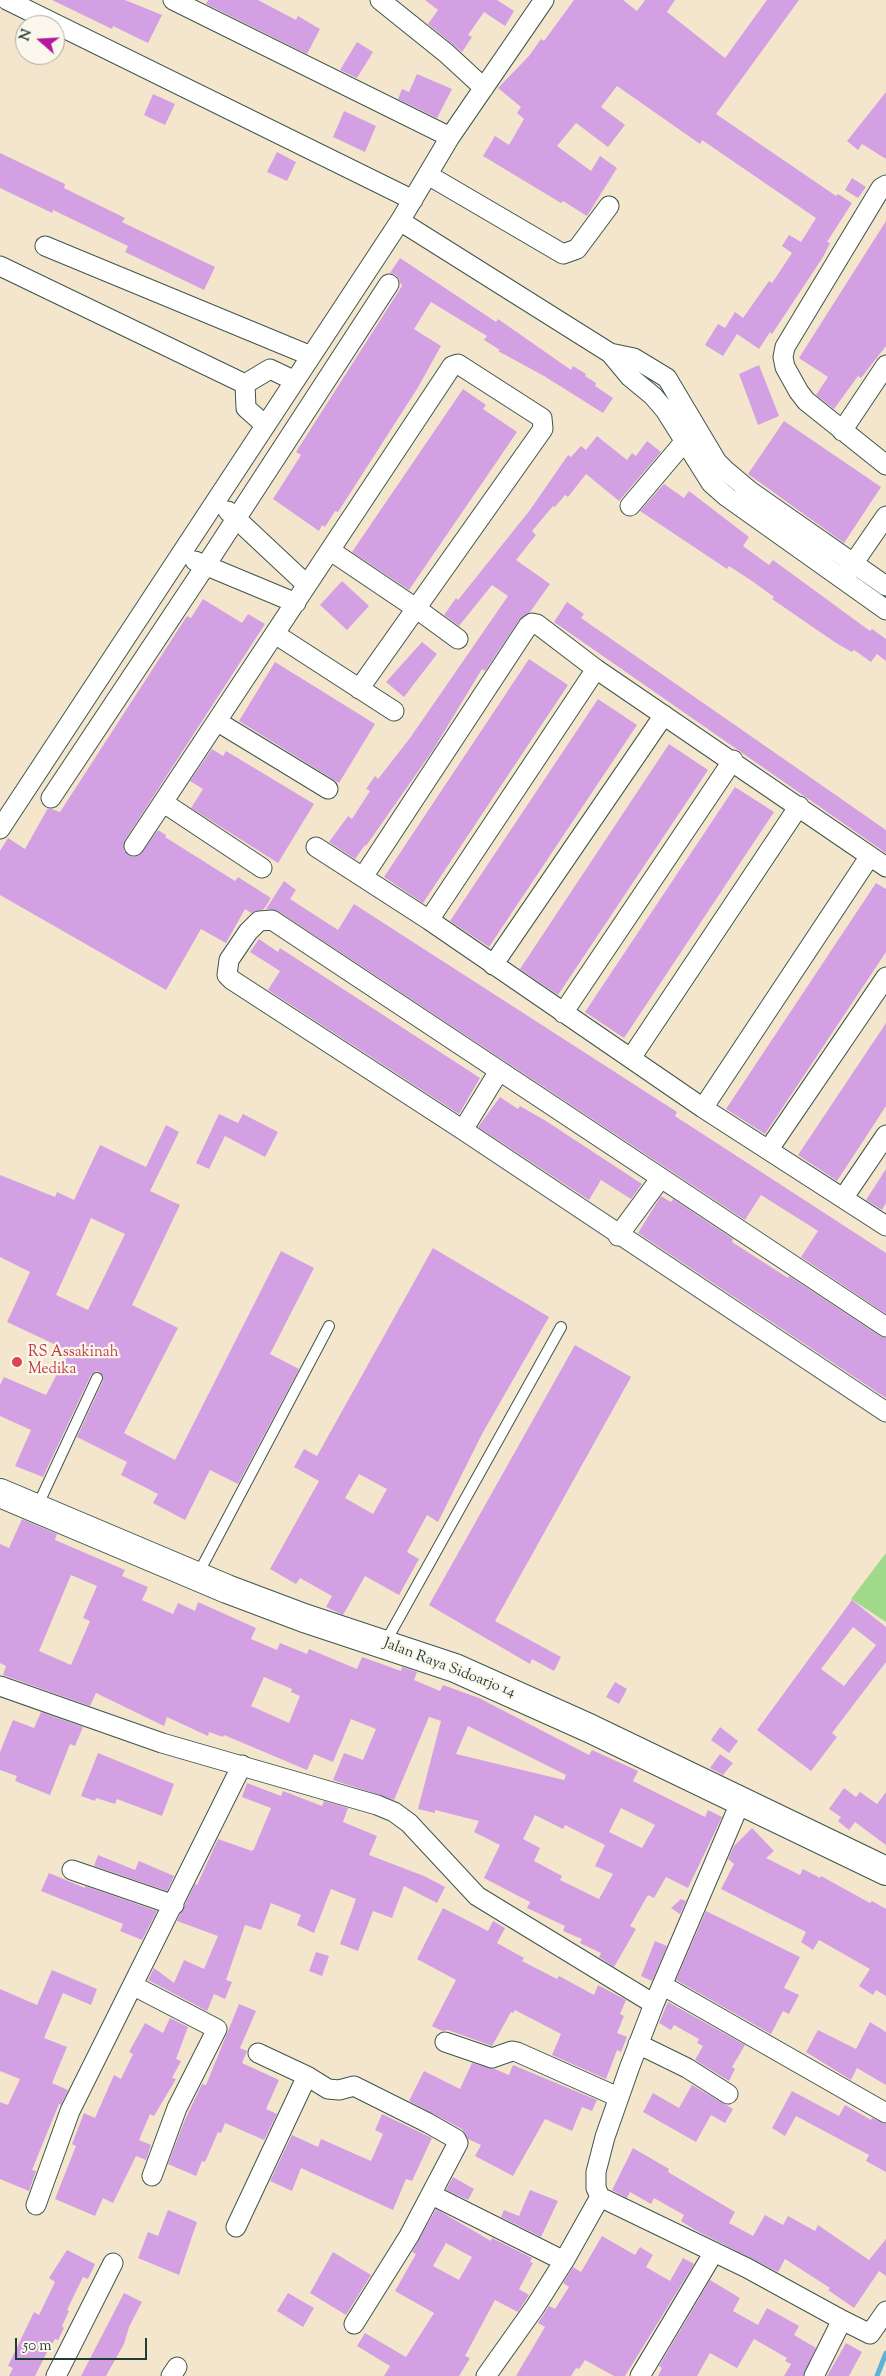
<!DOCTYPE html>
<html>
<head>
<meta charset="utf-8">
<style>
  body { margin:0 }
  #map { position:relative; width:886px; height:2376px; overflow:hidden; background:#f3e6cc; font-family:"Sorts Mill Goudy",serif }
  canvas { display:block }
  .north { position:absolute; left:15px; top:15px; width:50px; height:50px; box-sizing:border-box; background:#fbf7ec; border:1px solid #a3ada2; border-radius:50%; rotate:289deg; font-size:14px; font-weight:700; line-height:20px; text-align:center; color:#1f3d34 }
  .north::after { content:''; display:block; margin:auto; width:18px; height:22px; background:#b5179e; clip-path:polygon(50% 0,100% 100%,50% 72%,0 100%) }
  .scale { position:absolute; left:15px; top:2338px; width:132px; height:22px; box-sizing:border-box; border:2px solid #1f3d34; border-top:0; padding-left:6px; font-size:15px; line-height:18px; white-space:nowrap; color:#1f3d34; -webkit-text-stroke:4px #fbf7ec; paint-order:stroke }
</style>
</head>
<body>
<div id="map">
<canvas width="886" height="2376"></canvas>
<div class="north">N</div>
<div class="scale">50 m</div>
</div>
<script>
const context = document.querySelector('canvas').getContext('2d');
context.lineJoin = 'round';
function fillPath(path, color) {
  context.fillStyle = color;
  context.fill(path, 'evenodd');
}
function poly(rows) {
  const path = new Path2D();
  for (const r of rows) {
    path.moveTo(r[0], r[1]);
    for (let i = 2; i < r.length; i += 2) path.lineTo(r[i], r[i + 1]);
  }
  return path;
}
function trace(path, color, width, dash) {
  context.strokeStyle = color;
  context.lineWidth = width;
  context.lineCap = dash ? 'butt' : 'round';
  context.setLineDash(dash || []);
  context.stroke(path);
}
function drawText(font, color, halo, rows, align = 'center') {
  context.font = font + ' "Sorts Mill Goudy",serif';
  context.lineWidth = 4.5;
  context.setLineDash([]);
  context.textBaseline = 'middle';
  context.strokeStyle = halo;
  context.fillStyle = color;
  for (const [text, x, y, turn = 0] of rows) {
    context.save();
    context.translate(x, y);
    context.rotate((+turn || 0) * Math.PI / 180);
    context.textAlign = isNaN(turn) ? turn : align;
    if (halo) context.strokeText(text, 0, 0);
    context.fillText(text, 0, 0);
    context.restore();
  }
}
fillPath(poly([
  [886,1553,886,1622,851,1599]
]), '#a2da8c');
trace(poly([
  [877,2376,886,2353]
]), '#5ab3d8', 5);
fillPath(poly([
  [52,0,125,0,162,15,148,43,113,26,112,29],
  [208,0,258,0,296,20,298,16,320,29,307,54,206,4],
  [425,0,497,0,514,11,505,26,484,12,468,35,472,37,462,52,428,24,438,10],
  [574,0,623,0,637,11,645,0,675,0,667,12,725,58,767,0,799,0,716,114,836,196,838,194,852,203,827,242,830,243,823,257,772,334,770,332,759,349,737,334,723,356,705,345,718,324,725,328,735,312,743,318,769,281,772,283,792,253,782,246,789,235,801,242,816,218,702,140,700,144,617,86,601,107,625,125,608,147,576,123,557,146,591,171,600,156,617,168,587,216,563,201,561,203,483,156,495,136,509,145,524,119,517,113,521,107,498,88,529,56,541,39,544,41],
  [357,42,373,52,357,78,340,70],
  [417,74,452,89,437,118,398,99,402,89,409,92],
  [886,92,886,159,862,144,858,150,847,141],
  [153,94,175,104,165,125,144,115],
  [344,111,376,126,365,152,333,137],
  [277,152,296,162,287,181,267,172],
  [0,153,65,184,64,188,125,218,122,222,215,267,204,290,125,252,128,246,53,210,52,213,0,188],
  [852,178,866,187,858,198,845,190],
  [886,221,886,346,861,378,858,376,834,409,816,395,828,377,799,358],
  [400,258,496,322,498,319,571,370,573,366,586,374,585,376,596,383,595,386,613,398,603,413,544,376,498,351,500,350,484,340,487,336,431,302,414,329,441,346,417,389,338,512,335,511,325,527,322,525,319,531,273,499,301,455,296,452,402,286,396,275,390,273],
  [759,365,779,416,758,425,739,374],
  [463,389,486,405,483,409,517,432,409,590,352,552],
  [784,421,881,487,844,543,748,474],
  [597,436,627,460,632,453,636,456,647,441,661,452,619,501,586,474,568,497,565,495,555,507,553,506,532,531,536,535,516,560,550,584,530,612,519,620,485,671,482,669,433,750,366,846,365,845,355,859,329,842,348,816,352,819,370,791,366,789,375,776,378,779,410,738,508,596,492,585,459,626,444,615,456,598,458,600,530,510,568,455,571,457,581,446,586,450],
  [664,484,684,498,689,491,749,537,743,546,769,565,773,560,870,631,872,629,886,639,886,661,877,654,871,662,854,650,852,652,836,643,772,599,774,597,752,581,729,566,727,569,640,511],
  [342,581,369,606,347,630,320,605],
  [203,599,242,623,248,614,265,624,125,840,124,851,133,857,139,856,158,830,166,835,165,837,235,881,238,877,271,898,264,909,251,913,245,909,226,943,201,929,166,990,0,895,0,851,8,838,25,849,48,808,60,812,187,616,191,618],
  [567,602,584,614,581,618,886,830,886,853,554,622],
  [422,642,437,654,404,697,386,682],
  [529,659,568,685,423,903,384,877],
  [275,662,375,724,339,783,239,721],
  [598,699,637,725,489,947,450,921],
  [669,744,708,770,558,995,520,969],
  [212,749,223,756,226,751,314,804,278,863,191,808,203,789,190,781],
  [735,787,774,812,624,1038,585,1012],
  [284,881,296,890,290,899,338,930,354,904,663,1103,677,1112,675,1116,886,1253,886,1314,801,1257,818,1231,761,1195,745,1220,278,911,266,909],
  [876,883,886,889,886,952,765,1134,726,1109],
  [259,939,278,952,280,948,480,1078,459,1114,268,990,280,971,250,952],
  [886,1023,886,1106,837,1181,798,1155],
  [500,1097,518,1109,520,1106,546,1121,642,1184,631,1199,601,1180,589,1200,478,1127],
  [219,1114,238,1123,243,1114,278,1132,265,1157,225,1136,209,1169,196,1163],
  [166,1125,179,1132,150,1191,180,1205,132,1305,178,1328,124,1433,175,1460,281,1251,314,1268,270,1354,299,1369,238,1484,210,1470,185,1520,153,1503,158,1494,121,1475,127,1462,77,1437,103,1381,100,1372,96,1371,91,1375,43,1477,15,1466,31,1430,0,1416,0,1385,4,1377,46,1395,69,1351,7,1322,30,1272,0,1257,0,1175,55,1197,57,1192,74,1200,100,1145,146,1167],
  [91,1218,125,1234,88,1310,56,1295],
  [886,1169,886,1203,882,1210,866,1200],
  [661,1196,671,1202,673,1199,733,1239,732,1242,788,1278,789,1276,880,1336,886,1338,886,1398,638,1233],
  [433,1248,549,1317,482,1434,438,1522,427,1515,407,1552,419,1559,399,1595,365,1576,343,1615,326,1607,332,1596,300,1578,296,1584,270,1569,319,1481,294,1467,304,1449,317,1456],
  [359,1474,387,1489,373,1514,345,1498],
  [575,1345,631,1377,495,1621,561,1657,554,1671,532,1659,530,1664,429,1605],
  [22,1519,57,1534,55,1540,125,1570,122,1576,148,1587,142,1600,173,1614,178,1603,195,1611,198,1602,256,1628,251,1639,277,1650,280,1643,307,1654,309,1649,357,1669,362,1657,401,1671,402,1667,417,1672,414,1680,440,1691,443,1685,479,1698,589,1755,592,1750,638,1771,633,1781,705,1817,708,1810,722,1817,688,1888,666,1877,654,1898,648,1895,630,1926,636,1929,614,1967,599,1957,601,1953,580,1943,582,1939,563,1931,565,1926,527,1908,530,1902,484,1878,500,1845,474,1832,479,1821,435,1810,435,1813,418,1809,441,1721,429,1717,394,1800,333,1780,344,1753,363,1760,376,1729,351,1719,333,1762,314,1754,307,1770,224,1735,223,1737,209,1732,208,1736,167,1717,164,1726,96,1693,90,1706,3,1675,6,1666,0,1663,0,1544,9,1548],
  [71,1575,97,1586,83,1618,90,1621,71,1665,39,1651],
  [264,1677,292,1689,291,1692,300,1696,289,1723,251,1706],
  [468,1726,566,1775,564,1780,456,1754],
  [621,1808,655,1825,642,1848,609,1832],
  [535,1815,563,1829,565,1825,605,1845,595,1866,613,1874,599,1899,560,1880,562,1876,534,1861,540,1848,523,1839],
  [852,1600,886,1627,886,1662,832,1733,837,1737,811,1771,757,1730],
  [853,1627,876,1645,844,1686,821,1669],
  [615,1682,627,1689,619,1704,606,1697],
  [41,1712,83,1727,75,1746,70,1744,50,1795,15,1781,17,1776,0,1770,0,1752,13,1720,34,1728],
  [720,1727,738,1741,729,1753,711,1740],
  [98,1753,174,1784,162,1816,117,1799,115,1804,96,1798,95,1801,81,1796],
  [720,1754,733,1763,723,1775,710,1768],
  [247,1783,281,1796,283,1791,322,1806,324,1801,348,1808,343,1822,377,1836,369,1855,424,1876,445,1887,437,1903,404,1886,392,1918,373,1911,358,1951,340,1944,356,1899,331,1889,314,1933,297,1925,301,1915,271,1903,261,1930,245,1925,226,1980,232,1982,225,1999,214,1994,207,2011,148,1980,154,1968,174,1983,184,1960,204,1969,218,1936,177,1921,195,1884,197,1885,218,1839,252,1851,254,1849,271,1808,242,1797],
  [844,1788,856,1797,860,1792,877,1804,886,1792,886,1845,855,1822,849,1830,838,1821,841,1817,829,1809],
  [752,1828,774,1851,766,1858,800,1875,803,1869,820,1878,821,1876,870,1903,872,1901,886,1909,886,1996,876,1990,873,1995,859,1986,870,1969,819,1940,813,1950,801,1942,806,1932,721,1889,734,1864,728,1859,734,1846],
  [98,1855,135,1870,139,1861,174,1876,167,1891,94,1866],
  [49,1873,85,1888,85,1886,157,1911,142,1940,120,1931,123,1924,41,1891],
  [681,1899,686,1901,680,1914,671,1908],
  [443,1908,488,1931,493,1921,505,1928,497,1943,524,1958,522,1961,557,1979,559,1976,594,1995,598,1985,626,2000,620,2014,624,2016,617,2033,627,2037,621,2052,617,2050,606,2079,552,2055,561,2034,515,2010,513,2013,511,2012,492,2046,448,2030,442,2031,432,2026,456,1980,417,1959],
  [706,1911,800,1957,784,1988,799,1995,789,2014,783,2011,771,2034,676,1980],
  [655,1941,667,1946,652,1981,641,1976],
  [316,1952,329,1956,322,1976,309,1971],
  [52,1970,97,1989,91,2005,63,1993,44,2038,67,2047,52,2083,68,2090,61,2105,59,2104,38,2155,32,2170,36,2171,29,2191,0,2179,0,2102,8,2105,20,2079,0,2071,0,1989,37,2005],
  [668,2002,745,2045,732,2067,735,2069,729,2081,695,2060,703,2046,697,2043,699,2039,674,2025,671,2030,659,2023],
  [239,2004,256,2011,240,2048,247,2051,242,2063,279,2080,266,2109,277,2114,264,2140,225,2123,221,2133,218,2132,205,2162,202,2161,196,2176,168,2164,184,2122,202,2084,206,2085],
  [170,2018,188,2027,176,2059,181,2061,172,2078,176,2079,154,2116,150,2114,139,2140,151,2145,146,2160,136,2156,113,2203,103,2198,95,2216,55,2199,76,2146,72,2144,84,2113,95,2118,114,2075,121,2079,133,2054,129,2052,145,2023,163,2033],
  [870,2022,886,2032,886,2085,857,2068,851,2080,806,2052,818,2030,856,2049],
  [472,2063,495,2069,509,2075,513,2065,597,2100,592,2111,582,2107,572,2131,545,2119,513,2176,475,2156,481,2145,468,2139,462,2129,409,2101,424,2071,460,2089],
  [692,2085,733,2109,725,2123,711,2115,696,2142,643,2112,653,2093,679,2108],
  [792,2091,839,2116,845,2105,871,2120,872,2118,886,2124,886,2172,866,2161,869,2155,796,2116,785,2136,772,2128],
  [382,2114,432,2138,412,2181,406,2179,393,2210,301,2168,292,2191,270,2181,292,2135,318,2147,321,2139,371,2161,383,2134,375,2130],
  [633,2148,669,2169,668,2172,735,2212,729,2223,753,2236,765,2215,783,2225,788,2216,815,2231,818,2225,869,2260,886,2239,886,2276,879,2271,854,2308,828,2290,830,2288,785,2259,778,2272,695,2230,681,2221,684,2215,654,2198,651,2204,630,2192,627,2198,612,2190],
  [453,2177,474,2189,468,2200,446,2190],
  [530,2190,558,2201,541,2237,501,2217,504,2210,519,2216],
  [436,2209,491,2241,492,2238,532,2258,530,2262,533,2263,519,2289,529,2295,518,2312,495,2300,465,2356,470,2358,459,2376,384,2376,390,2366,357,2346,365,2333,406,2357,434,2313,395,2291,416,2254,412,2252],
  [446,2243,472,2257,459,2280,433,2266],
  [168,2210,197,2222,179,2275,138,2258,148,2232,158,2236],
  [602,2236,635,2255,640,2247,653,2255,646,2267,670,2281,683,2258,694,2264,625,2376,614,2376,585,2360,579,2369,576,2368,571,2376,516,2376,545,2327,538,2323,549,2306,555,2309,569,2287,563,2283,573,2267,581,2272],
  [67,2250,95,2264,88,2279,83,2277,67,2310,69,2311,62,2326,64,2328,58,2340,55,2339,47,2352,35,2376,9,2376,13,2368,8,2366,34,2312,39,2315,55,2282,49,2278],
  [333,2252,371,2275,346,2315,310,2293],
  [710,2280,740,2298,733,2311,758,2325,767,2308,799,2326,794,2335,816,2348,803,2376,784,2376,791,2364,785,2361,787,2358,754,2339,737,2368,710,2353,697,2376,658,2376,662,2368,659,2366],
  [124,2293,142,2302,129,2327,124,2344,106,2376,81,2376],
  [288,2293,314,2308,303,2327,277,2311],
  [846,2343,862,2352,849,2376,827,2376]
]), '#d3a1e3');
const service = poly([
  [37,1507,97,1378],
  [197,1576,329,1326],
  [385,1643,561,1327]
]);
const minor = poly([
  [7,0,413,200],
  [173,0,450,137],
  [380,0,446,53,484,88],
  [428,175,563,254,577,249,609,206],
  [886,185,881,188,785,347,783,357,785,367,799,392,806,401,886,465],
  [400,221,610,353,630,377,653,396,665,410,711,483,727,497,886,610],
  [45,246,311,356],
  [0,266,245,384,246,408,265,425],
  [610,353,634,358,667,378,717,462,725,470,750,491,886,586],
  [245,384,270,369,295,381],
  [842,431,886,365],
  [630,506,685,441],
  [228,511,307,585],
  [331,551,417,609,458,639],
  [195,561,296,603],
  [846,574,886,516],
  [275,634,394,711],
  [218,722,328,789],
  [51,798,206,565,389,284],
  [164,803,262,868],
  [0,829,400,221,450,137,544,0],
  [134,846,452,366,458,364,542,418,543,429,359,689],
  [316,847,429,920,703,1108,886,1226],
  [363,877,528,626,532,623,537,624,596,669,886,867],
  [429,920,596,669],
  [493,965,664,715],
  [563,1013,733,760],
  [631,1058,799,806],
  [703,1108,870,856],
  [463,1130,499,1071],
  [769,1149,886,977],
  [844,1197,886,1135],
  [618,1236,660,1179],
  [886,1327,272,920,259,921,248,932,229,960,227,975,232,980,463,1130,886,1412],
  [0,1686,162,1743,377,1805,394,1812,409,1823,477,1896,654,2004],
  [740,1803,654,2004,630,2066,605,2137,596,2172,596,2188,600,2197,747,2268,842,2320,814,2376],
  [72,1870,174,1905],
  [662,1985,886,2113],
  [134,1986,217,2029,177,2108,152,2176],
  [445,2042,492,2058,512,2051,517,2052,618,2097],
  [638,2044,687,2068,728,2094],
  [258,2053,307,2076,328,2089,339,2090,354,2086,428,2123,456,2139,458,2143,409,2236,354,2324],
  [432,2195,564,2261],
  [36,2205,70,2111,242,1765],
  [236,2227,307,2076],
  [842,2320,870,2334,886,2311],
  [56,2376,113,2263],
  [171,2376,177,2367],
  [486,2376,535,2307,564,2261,600,2197],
  [640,2376,714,2252]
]);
const secondary = poly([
  [0,1493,227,1589,304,1618,455,1668,589,1728,886,1871]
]);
trace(service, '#3f564b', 12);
trace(minor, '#3f564b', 21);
trace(secondary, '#3f564b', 30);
trace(service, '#fff', 10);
trace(minor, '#fff', 19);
trace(secondary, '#fff', 28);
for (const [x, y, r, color] of [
  [17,1362,6,"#e0444e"]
]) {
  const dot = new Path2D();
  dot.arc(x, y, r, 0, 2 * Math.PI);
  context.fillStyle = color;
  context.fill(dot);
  trace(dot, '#fbf7ec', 2);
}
drawText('15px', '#be3a42', '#fbf7ec', [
  ["RS Assakinah",28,1353],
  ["Medika",28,1370]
], 'left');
drawText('15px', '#1f3d34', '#fbf7ec', [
  ["Jalan Raya Sidoarjo 14",449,1669,21]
]);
</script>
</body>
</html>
